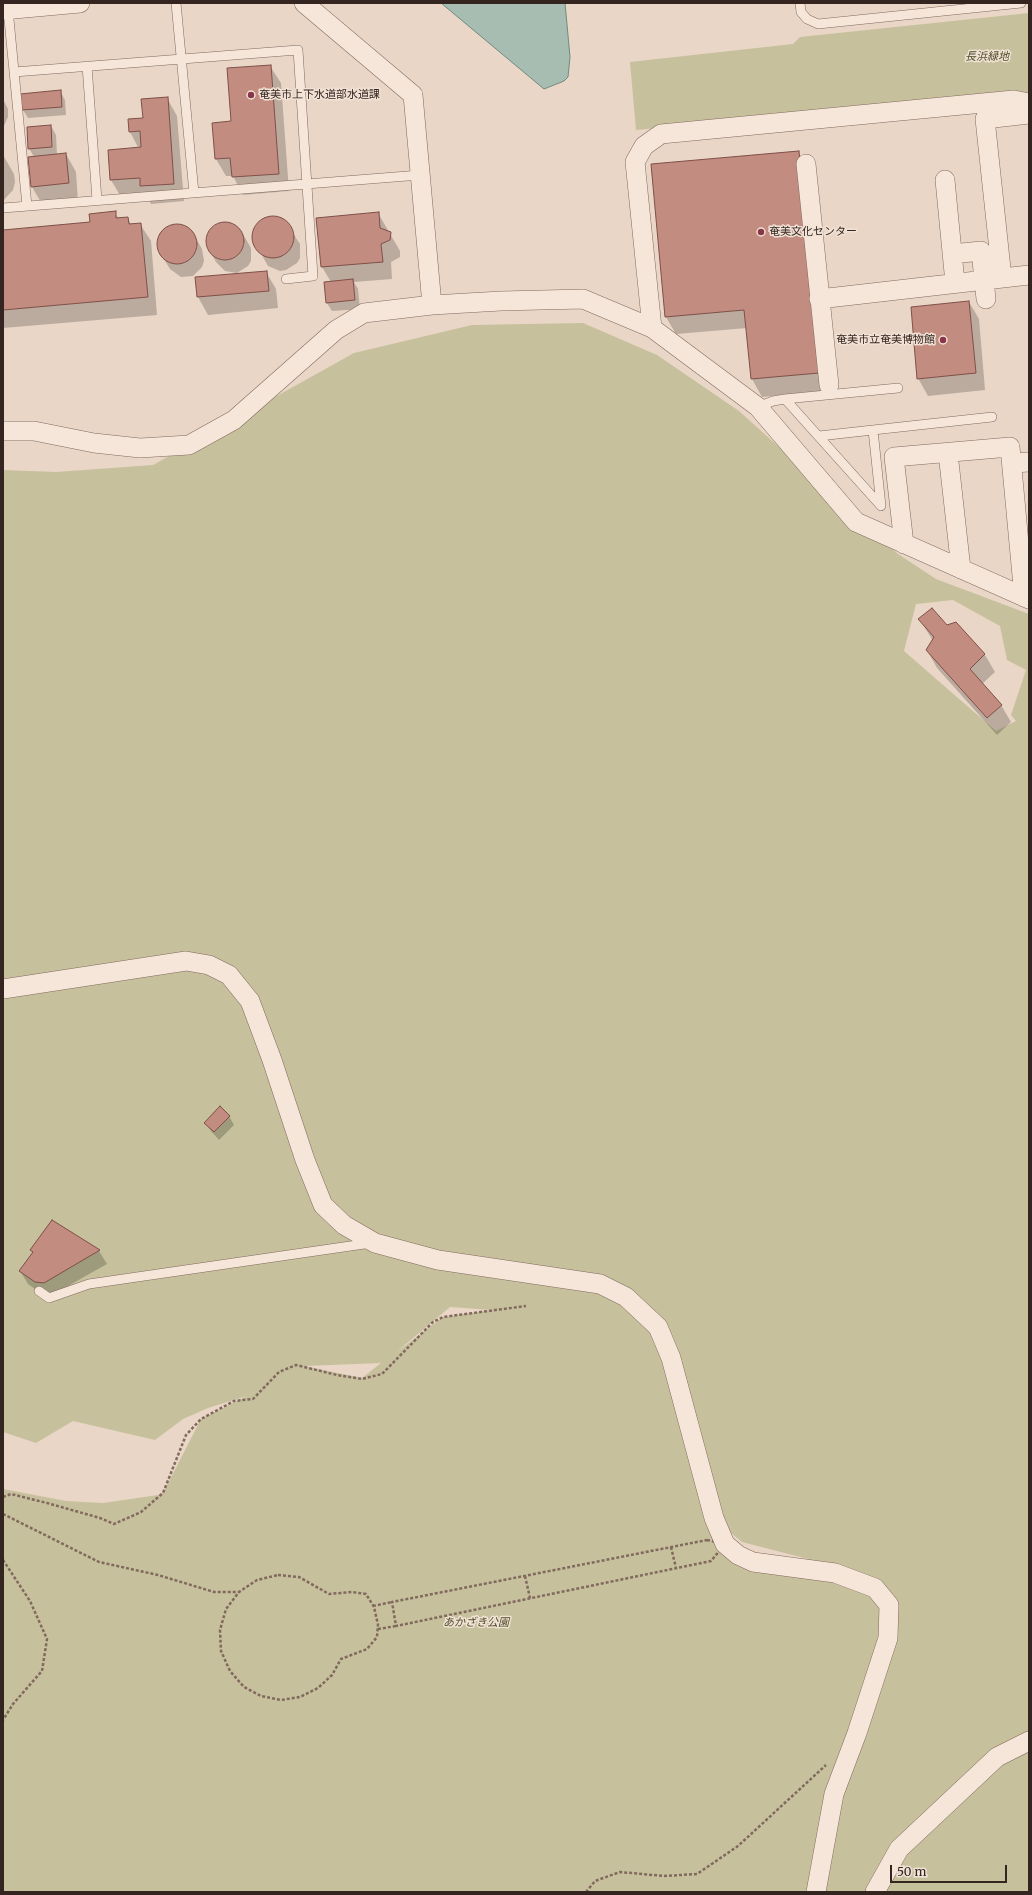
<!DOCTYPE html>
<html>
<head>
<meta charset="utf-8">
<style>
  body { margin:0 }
  #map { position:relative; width:1032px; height:1895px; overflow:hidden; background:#e9d6c6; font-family:Merriweather,serif }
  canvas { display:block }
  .frame { position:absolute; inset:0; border:4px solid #342520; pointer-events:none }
  .scale { position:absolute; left:890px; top:1865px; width:117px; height:18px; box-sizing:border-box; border:2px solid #342520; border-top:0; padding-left:5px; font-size:12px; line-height:14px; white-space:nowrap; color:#342520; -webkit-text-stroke:3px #f1e2d5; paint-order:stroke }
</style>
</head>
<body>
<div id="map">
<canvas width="1032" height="1895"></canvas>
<div class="frame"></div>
<div class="scale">50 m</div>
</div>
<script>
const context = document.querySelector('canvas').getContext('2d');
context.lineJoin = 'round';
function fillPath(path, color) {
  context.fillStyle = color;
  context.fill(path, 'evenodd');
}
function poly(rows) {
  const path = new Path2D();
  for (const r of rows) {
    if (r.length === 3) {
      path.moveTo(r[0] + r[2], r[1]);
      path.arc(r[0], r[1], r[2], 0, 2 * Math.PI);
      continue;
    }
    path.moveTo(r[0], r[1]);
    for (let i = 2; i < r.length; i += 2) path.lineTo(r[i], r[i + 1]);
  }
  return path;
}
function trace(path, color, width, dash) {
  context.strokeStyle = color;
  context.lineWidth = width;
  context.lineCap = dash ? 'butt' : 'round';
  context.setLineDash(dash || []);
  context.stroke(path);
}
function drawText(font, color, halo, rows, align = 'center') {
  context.font = font + ' Merriweather,"Noto Sans JP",serif';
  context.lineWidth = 3;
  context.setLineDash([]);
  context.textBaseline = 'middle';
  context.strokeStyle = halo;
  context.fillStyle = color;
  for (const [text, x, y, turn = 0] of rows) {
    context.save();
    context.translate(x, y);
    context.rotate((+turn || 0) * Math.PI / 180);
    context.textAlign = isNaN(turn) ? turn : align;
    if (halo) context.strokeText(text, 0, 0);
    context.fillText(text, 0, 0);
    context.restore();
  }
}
fillPath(poly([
  [1029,13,1029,98,1013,95,636,130,630,62,793,44,800,37],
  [583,323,657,355,739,411,898,554,936,579,1029,614,1029,1892,3,1892,3,1489,66,1501,103,1503,158,1495,163,1493,201,1419,247,1396,208,1408,183,1419,155,1440,73,1421,36,1443,3,1432,3,470,56,472,153,465,354,353,472,325],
  [953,600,1000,626,1007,660,1026,670,1011,715,1016,721,996,731,904,651,916,604],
  [450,1307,491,1310,443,1317,394,1354],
  [381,1363,362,1378,304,1366,305,1366],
  [731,1533,742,1542,808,1559,813,1570,738,1555]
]), '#c6c19c');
const water = poly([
  [441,3,565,3,570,57,568,77,564,81,544,89,441,3]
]);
fillPath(water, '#a7bdb1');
trace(water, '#6f8a7d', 1);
fillPath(poly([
  [270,66,281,83,289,191,243,195,233,176,226,176,216,159,213,123,232,122],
  [60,91,65,100,66,115,28,118,23,110],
  [167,98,177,116,184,201,151,204,147,195,121,197,111,180,139,149,130,132,129,120,144,119],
  [3,99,8,109,8,117,3,128],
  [51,126,56,135,57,155,66,154,76,172,78,201,42,204,32,187,34,157,29,148],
  [798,152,808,169,829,390,762,397,752,379,747,328,676,334,666,317],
  [3,155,14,174,15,182,13,190,3,201],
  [115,213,119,219,128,218,131,225,140,224,151,241,157,315,3,328,3,231,91,223],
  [378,213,400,251,400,257,391,262,392,279,354,282,358,289,360,309,332,311,327,303,331,282,322,267],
  [271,217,284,220,300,244,300,258,297,263,286,270,280,271,268,266,254,241,254,235,259,223],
  [224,222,230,223,240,229,251,248,251,261,248,266,237,273,225,271,216,262,208,248,207,236,214,226],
  [173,226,185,227,194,235,202,249,204,261,202,267,193,276,181,277,170,269,162,256,158,244,163,232],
  [266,272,276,289,278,308,208,315,198,297,196,278],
  [969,302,979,319,985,390,928,396,918,378],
  [920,620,946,626,956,623,985,655,995,672,982,684,1001,705,1011,722,997,735,937,668,927,650,933,641],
  [229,1116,234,1125,219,1140,211,1131,206,1123],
  [52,1221,99,1251,107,1264,52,1295,43,1295,28,1284,20,1271,33,1254,31,1250]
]), '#0003');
const building = poly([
  [271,65,279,174,232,177,230,158,215,159,212,123,231,121,227,68,271,65],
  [61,90,62,107,22,110,20,94,61,90],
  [168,97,174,184,140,186,140,178,110,180,108,150,141,147,140,131,129,132,128,119,143,118,141,99,168,97],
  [51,125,52,147,28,149,27,127,51,125],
  [799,151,819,373,751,379,744,310,665,317,651,164,799,151],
  [66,153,69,183,31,187,28,157,66,153],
  [116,211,116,218,128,217,129,224,141,223,148,297,3,310,3,230,90,222,89,214,116,211],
  [379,212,380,228,391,232,390,240,381,244,383,262,321,267,316,218,379,212],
  [273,237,21],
  [225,241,19],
  [177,244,20],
  [267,271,269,291,197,297,195,277,267,271],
  [353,279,355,300,326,303,324,282,353,279],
  [969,301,976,373,917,379,911,307,969,301],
  [932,608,947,625,956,622,985,654,970,669,1002,705,987,718,926,650,934,637,918,619,932,608],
  [220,1106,230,1116,214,1132,204,1123,220,1106],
  [52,1220,100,1250,44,1283,35,1282,19,1271,33,1252,30,1250,52,1220]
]);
fillPath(building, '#c38c81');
trace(building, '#7e4f47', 1);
const lane = poly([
  [176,3,194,193],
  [800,3,801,12,807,19,818,24,1021,3],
  [8,9,27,206],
  [87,66,97,200],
  [14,72,298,50,313,276,286,279],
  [3,208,420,175],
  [785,399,881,506,873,430,992,417],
  [758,407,773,401,785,399,898,388],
  [819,436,873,430],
  [39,1291,49,1298,89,1284,371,1243]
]);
const street = poly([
  [304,3,413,95,432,305],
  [3,10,80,3],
  [806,164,829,385],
  [945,180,955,283],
  [952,254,981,251,986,299],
  [1002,278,985,119,1029,114],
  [819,299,1029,275],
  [652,328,635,162,644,146,661,134,1014,100,1029,103],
  [3,431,34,431,94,443,140,448,189,445,234,420,336,330,364,313,432,305,501,301,583,299,652,328,758,407,856,522,1029,599],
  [948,453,961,569],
  [1012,463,1029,462],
  [904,544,894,457,1010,447,1024,597],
  [3,989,186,961,209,965,229,975,250,1001,272,1060,305,1160,323,1205,344,1225,375,1243,438,1260,600,1284,626,1297,658,1327,671,1358,714,1518,725,1544,738,1555,753,1562,835,1573,875,1588,889,1605,888,1638,857,1733,834,1794,816,1892],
  [875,1892,899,1849,997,1757,1029,1741]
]);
trace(lane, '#82695e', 10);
trace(street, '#82695e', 20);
trace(poly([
  [3,1497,11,1494,47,1503,100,1518,114,1524,141,1512,163,1493,186,1435,201,1419,234,1401,253,1399,279,1372,296,1365,337,1375,362,1379,382,1374,433,1322,443,1317,526,1306],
  [3,1514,99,1562,158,1575,214,1592,239,1592],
  [707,1540,725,1544,711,1561,396,1626,392,1602,707,1540],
  [671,1547,676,1568],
  [3,1560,30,1601,47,1639,42,1671,13,1704,3,1720],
  [278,1575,299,1577,329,1594,352,1592,366,1594,374,1607,378,1625,377,1637,367,1649,341,1659,332,1675,318,1688,300,1697,281,1700,261,1696,244,1687,230,1671,221,1651,220,1630,226,1609,239,1592,257,1580,278,1575],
  [525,1576,530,1598],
  [373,1606,392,1602],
  [378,1629,396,1626],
  [586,1892,595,1881,620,1872,664,1876,697,1874,738,1846,826,1765]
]), '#82695e', 2.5, [3, 2]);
trace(lane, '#f5e6d9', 9);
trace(street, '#f5e6d9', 19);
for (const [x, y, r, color] of [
  [251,95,4,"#8a354a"],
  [761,232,4,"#8a354a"],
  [943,340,4,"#8a354a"]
]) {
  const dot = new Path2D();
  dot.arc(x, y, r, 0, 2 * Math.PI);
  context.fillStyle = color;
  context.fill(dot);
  trace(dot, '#f1e2d5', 1.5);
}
drawText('italic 11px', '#4e4e29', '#f1e2d5', [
  ["長浜緑地",987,57],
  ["あかざき公園",476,1623]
]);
drawText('11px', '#342520', '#f1e2d5', [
  ["奄美市上下水道部水道課",259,95],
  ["奄美文化センター",769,232],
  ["奄美市立奄美博物館",935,340,"right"]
], 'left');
</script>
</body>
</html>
